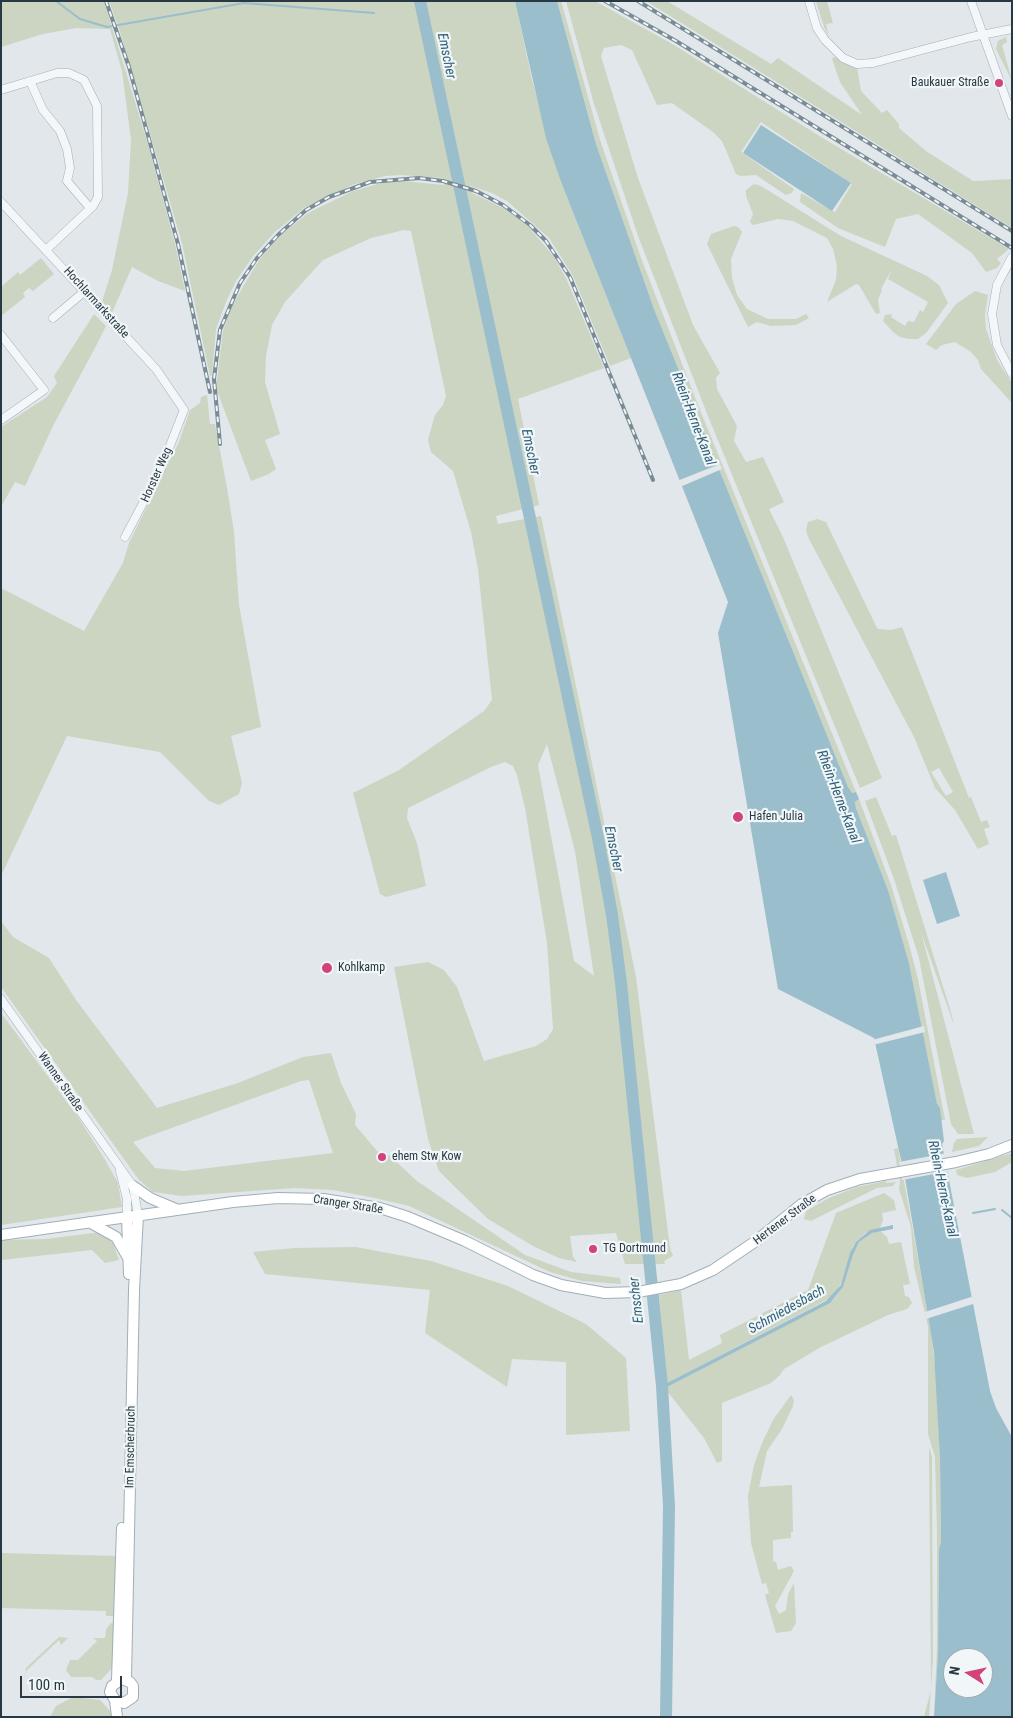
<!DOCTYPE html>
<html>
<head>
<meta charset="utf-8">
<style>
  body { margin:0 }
  #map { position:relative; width:1013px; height:1718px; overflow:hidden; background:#e1e7eb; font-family:"Roboto Condensed",sans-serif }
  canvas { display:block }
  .frame { position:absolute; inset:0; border:2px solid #293943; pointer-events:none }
  .north { position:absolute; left:943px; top:1648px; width:50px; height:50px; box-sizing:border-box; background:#f1f6f8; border:1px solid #a1aab0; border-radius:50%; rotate:280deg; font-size:14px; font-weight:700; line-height:20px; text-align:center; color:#293943 }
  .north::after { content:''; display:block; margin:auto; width:18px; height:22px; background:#d4427b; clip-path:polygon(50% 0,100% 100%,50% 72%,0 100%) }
  .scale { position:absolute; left:20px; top:1676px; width:102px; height:22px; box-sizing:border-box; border:2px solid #293943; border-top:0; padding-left:6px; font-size:15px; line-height:18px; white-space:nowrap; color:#293943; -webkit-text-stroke:4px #f1f6f8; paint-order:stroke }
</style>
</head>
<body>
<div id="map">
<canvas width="1013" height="1718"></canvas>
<div class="frame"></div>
<div class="north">N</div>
<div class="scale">100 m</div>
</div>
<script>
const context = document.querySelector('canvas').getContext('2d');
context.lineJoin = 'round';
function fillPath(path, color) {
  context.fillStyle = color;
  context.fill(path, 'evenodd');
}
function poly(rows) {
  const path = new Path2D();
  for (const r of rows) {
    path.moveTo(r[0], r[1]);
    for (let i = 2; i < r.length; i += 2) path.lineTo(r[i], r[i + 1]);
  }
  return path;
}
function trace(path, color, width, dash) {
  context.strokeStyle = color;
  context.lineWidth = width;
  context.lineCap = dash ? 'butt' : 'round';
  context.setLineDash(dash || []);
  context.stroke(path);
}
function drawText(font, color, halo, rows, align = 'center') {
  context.font = font + ' "Roboto Condensed",sans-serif';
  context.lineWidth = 4.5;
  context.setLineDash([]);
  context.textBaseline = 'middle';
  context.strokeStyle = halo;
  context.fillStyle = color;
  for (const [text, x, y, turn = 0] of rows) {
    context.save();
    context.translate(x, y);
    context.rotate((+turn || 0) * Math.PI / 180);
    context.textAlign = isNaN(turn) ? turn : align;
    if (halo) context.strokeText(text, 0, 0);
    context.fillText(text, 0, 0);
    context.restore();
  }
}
fillPath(poly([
  [1,1,104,1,148,144,175,244,185,291,158,281,132,267,111,315,101,305,112,270,128,193,131,140,122,71,110,29,76,28,43,34,1,47],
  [109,1,515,1,532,80,561,182,631,358,610,366,573,276,549,238,507,201,492,193,470,186,472,193,503,208,528,226,554,257,566,278,604,368,518,399,539,505,496,516,498,524,541,516,636,977,670,1248,673,1256,664,1261,665,1264,625,1264,616,1233,570,1236,573,1257,577,1262,559,1258,533,1246,488,1219,454,1186,439,1171,428,1139,394,967,428,962,444,970,457,987,484,1061,536,1046,547,1039,553,1029,547,943,525,808,517,775,513,766,505,762,491,767,408,808,407,818,417,843,426,886,386,897,380,894,353,793,399,770,484,711,492,700,478,569,471,532,453,471,431,452,428,440,435,415,443,405,446,396,411,231,404,230,371,238,323,260,285,302,272,325,266,356,265,382,280,434,265,440,276,469,269,474,251,481,216,388,223,331,231,307,259,260,279,237,308,213,353,191,385,182,402,181,444,185,443,178,402,175,385,176,352,185,304,208,275,232,254,255,236,281,226,302,216,329,212,375,210,376,182,243,120,32],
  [547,744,575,851,594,976,574,961,538,765],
  [557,1,561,1,601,143,641,258,698,405,856,792,852,793,848,787,654,309,596,144],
  [566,1,595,1,674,45,821,137,1009,249,997,259,1001,263,997,268,986,272,972,253,918,214,896,219,885,247,838,228,800,202,801,193,835,212,852,184,761,122,741,152,794,189,792,193,786,195,756,175,740,176,736,174,722,141,713,132,672,103,657,105,632,50,621,45,604,48,601,56,638,178,693,325,720,373,716,378,717,389,737,426,734,441,746,462,763,457,784,502,769,509,783,537,882,778,860,788,708,416,638,236,594,104],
  [646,1,667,1,771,64,778,58,862,115,840,82,832,59,834,57,857,68,861,91,882,113,887,110,899,124,899,128,926,151,973,181,1012,179,1012,228],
  [816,1,827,1,833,23,826,24,829,37,824,27],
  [1006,37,1007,42,1002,45,1012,81,996,49,998,41],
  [754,184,761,186,841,236,927,276,939,285,948,303,926,333,918,339,909,339,900,337,893,332,883,321,885,315,892,314,891,317,905,326,908,321,914,322,920,310,923,312,928,302,888,279,892,269,881,289,882,290,878,300,880,313,876,314,859,285,856,284,827,302,836,280,837,266,833,249,827,238,793,221,778,219,753,225,750,222,753,214,746,196,746,190],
  [734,226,738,227,742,232,731,259,732,278,737,295,747,309,768,319,796,319,806,314,809,318,796,325,771,326,757,322,748,327,707,244,711,234],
  [41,258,54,274,33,291,29,288,23,293,25,297,1,316,1,287,18,272,20,275],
  [975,291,988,295,985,315,986,329,997,360,1012,383,1012,403,981,369,978,360,971,352,955,342,942,345,936,350,926,344,956,304],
  [94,314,106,326,96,346,54,424,25,486,15,482,1,507,1,427,47,397,57,383,54,376],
  [207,395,210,424,215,424,227,488,234,532,239,605,261,727,231,736,242,783,239,794,219,805,209,801,160,752,67,736,1,876,1,588,84,631,123,563,129,543,179,442,190,410,200,403,201,397],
  [817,519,826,522,876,626,878,629,891,630,902,627,969,798,971,797,981,822,987,820,990,827,984,829,989,844,978,849,955,810,935,788,914,737,808,537,806,530,808,522],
  [939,768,953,792,946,796,931,772],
  [876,797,892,836,896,835,950,1009,955,1028,921,932,974,1134,958,1134,951,1124,919,958,894,879,865,801],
  [859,799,891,885,910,948,918,979,945,1120,941,1120,940,1108,937,1105,909,963,888,890,856,808,855,802],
  [1,921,13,937,49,958,76,1000,157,1108,238,1083,303,1057,331,1053,341,1083,356,1114,355,1125,378,1152,390,1156,417,1181,525,1255,571,1272,620,1278,621,1284,582,1281,550,1272,409,1206,375,1198,333,1190,295,1188,182,1196,153,1192,139,1180,1,987],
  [309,1080,333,1153,184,1171,155,1168,133,1142,301,1081],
  [1,1013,78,1117,104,1158,118,1183,122,1207,1,1225],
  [988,1137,979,1146,952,1152,954,1143,957,1139],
  [898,1148,930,1324,936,1372,940,1459,941,1542,939,1550,938,1654,934,1717,937,1646,937,1530,935,1457,928,1434,928,1326,914,1267,911,1227,899,1189,900,1181,894,1149],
  [1012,1153,1012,1162,995,1172,967,1178,957,1175,956,1170],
  [886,1181,886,1183,896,1182,893,1186,877,1188,811,1221,804,1219,806,1211,829,1198,857,1187],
  [884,1193,894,1200,896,1210,882,1213,883,1220,880,1228,865,1233,853,1246,843,1281,832,1297,667,1383,659,1295,681,1290,689,1360,722,1343,720,1335,808,1290,836,1213],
  [880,1231,887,1237,889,1244,901,1242,910,1284,903,1285,905,1296,909,1297,912,1303,907,1309,888,1315,821,1347,784,1369,780,1375,771,1383,722,1403,722,1461,717,1463,704,1438,667,1391,667,1387,832,1301,843,1287,853,1255,859,1242,872,1233],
  [101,1232,113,1243,119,1260,105,1263,92,1250,1,1260,1,1240,46,1239],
  [356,1247,431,1261,508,1286,586,1324,626,1358,630,1431,566,1435,566,1362,512,1359,507,1387,425,1333,430,1290,265,1274,253,1252,294,1248],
  [791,1395,794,1400,793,1406,782,1429,767,1451,759,1487,792,1485,793,1532,791,1532,791,1538,773,1540,773,1561,776,1562,778,1570,791,1566,794,1571,775,1606,779,1614,786,1610,788,1594,794,1583,796,1623,791,1631,776,1633,765,1595,769,1593,766,1583,762,1584,751,1543,748,1496,754,1465,762,1443,773,1420],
  [929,1447,932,1456,933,1659,929,1717,924,1717,931,1690],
  [1,1553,116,1556,114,1616,106,1616,106,1611,1,1608],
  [111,1623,114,1623,112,1668,101,1680,96,1680,92,1677,71,1677,66,1670,70,1660,78,1660,97,1641,93,1638,105,1638,106,1629],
  [59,1637,68,1638,61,1645,59,1640,26,1671,24,1680,26,1668],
  [73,1697,100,1700,112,1713,112,1717,50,1717,56,1706]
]), '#cbd5c2');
fillPath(poly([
  [515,1,557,1,596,144,654,309,848,787,852,793,856,792,859,799,855,802,856,808,888,890,909,963,937,1104,940,1108,944,1141,942,1144,990,1391,996,1408,1012,1437,1012,1717,934,1717,938,1654,939,1549,941,1542,940,1459,934,1352,905,1178,874,1038,778,989,718,633,728,602,561,182,546,138],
  [953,1658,983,1658,983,1688,953,1688],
  [761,125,851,183,832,211,743,153],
  [946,872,960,916,937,924,923,880],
  [893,1225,893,1229,872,1233,859,1242,853,1255,843,1287,830,1303,667,1387,667,1383,826,1301,841,1285,850,1253,856,1242,870,1230]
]), '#9bbecc');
fillPath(poly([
  [720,464,722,469,680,487,677,481],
  [924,1026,925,1032,873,1045,872,1040],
  [947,1153,950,1171,902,1180,899,1162],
  [974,1296,976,1303,926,1319,925,1312]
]), '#e1e7eb');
trace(poly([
  [56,1,80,19,107,27,244,3,374,13],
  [416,5,420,4],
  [1002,1210,1012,1218],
  [973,1213,995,1209],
  [662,1386,669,1385]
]), '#9bbecc', 2);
trace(poly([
  [420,1,598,838,612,915,621,983,662,1386,669,1506,666,1717]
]), '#9bbecc', 12);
const minor = poly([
  [809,1,817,28,825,40,843,58,857,64,873,63,971,37,1012,29],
  [971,1,1012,116],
  [30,81,43,110,60,131,67,149,70,168,67,181,90,208],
  [1,90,57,73,69,73,84,80,97,106,98,197,93,206,47,249],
  [1,202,156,369,184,410,160,471,125,537],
  [1012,257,997,285,992,314,997,345,1012,374],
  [53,318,85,291],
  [1,335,44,390,1,420],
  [1,999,133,1186,138,1215],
  [120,1171,127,1199,127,1216]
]);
const major = poly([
  [133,1186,150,1198,176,1209],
  [127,1216,129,1274],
  [89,1222,116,1237,127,1256],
  [1,1235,233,1202,278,1198,323,1199,380,1208,408,1217,465,1241,533,1275,561,1285,605,1293,638,1292,681,1284,713,1270,756,1241,802,1204,827,1190,860,1179,956,1162,989,1154,1012,1145],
  [126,1679,134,1290,138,1215],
  [117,1680,122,1528],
  [115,1700,124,1703,133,1697,133,1686,130,1682,122,1679,112,1686,110,1692,115,1700,117,1717]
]);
trace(minor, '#a6afb5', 9);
trace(major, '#a0afb7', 12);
trace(minor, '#f4f7f9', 8);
trace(major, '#fff', 10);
const rail = poly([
  [106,1,129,67,178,244,210,392],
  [605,1,676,41,1012,248],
  [638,1,1012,231],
  [220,444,214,379,220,330,240,283,257,258,278,235,306,210,329,197,370,182,419,178,443,181,476,191,503,205,530,225,546,241,570,277,653,480]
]);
trace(rail, '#7a8b95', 4);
trace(rail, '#f1f6f8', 2, [5.5]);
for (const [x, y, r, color] of [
  [999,83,5,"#d4427b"],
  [738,817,6,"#d4427b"],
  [327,968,6,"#d4427b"],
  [382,1157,5,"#d4427b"],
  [593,1249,5,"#d4427b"]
]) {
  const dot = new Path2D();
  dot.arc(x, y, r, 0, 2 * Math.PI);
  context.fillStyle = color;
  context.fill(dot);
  trace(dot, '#f1f6f8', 2);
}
drawText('12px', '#293943', '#f1f6f8', [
  ["Baukauer Straße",989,83,"right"],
  ["Hafen Julia",749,817],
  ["Kohlkamp",338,968],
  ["ehem Stw Kow",392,1157],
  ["TG Dortmund",603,1249]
], 'left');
drawText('12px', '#293943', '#f1f6f8', [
  ["Hochlarmarkstraße",96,303,48],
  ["Horster Weg",157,475,-66],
  ["Wanner Straße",60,1082,55],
  ["Cranger Straße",348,1205,9],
  ["Hertener Straße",785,1220,-37],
  ["Im Emscherbruch",131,1447,-89]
]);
drawText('italic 14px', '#316279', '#f1f6f8', [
  ["Emscher",446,56,78],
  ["Rhein-Herne-Kanal",693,419,69],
  ["Emscher",530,452,78],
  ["Rhein-Herne-Kanal",838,797,69],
  ["Emscher",613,849,78],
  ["Rhein-Herne-Kanal",942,1189,78],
  ["Emscher",637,1300,-96],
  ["Schmiedesbach",787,1310,-29]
]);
</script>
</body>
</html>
